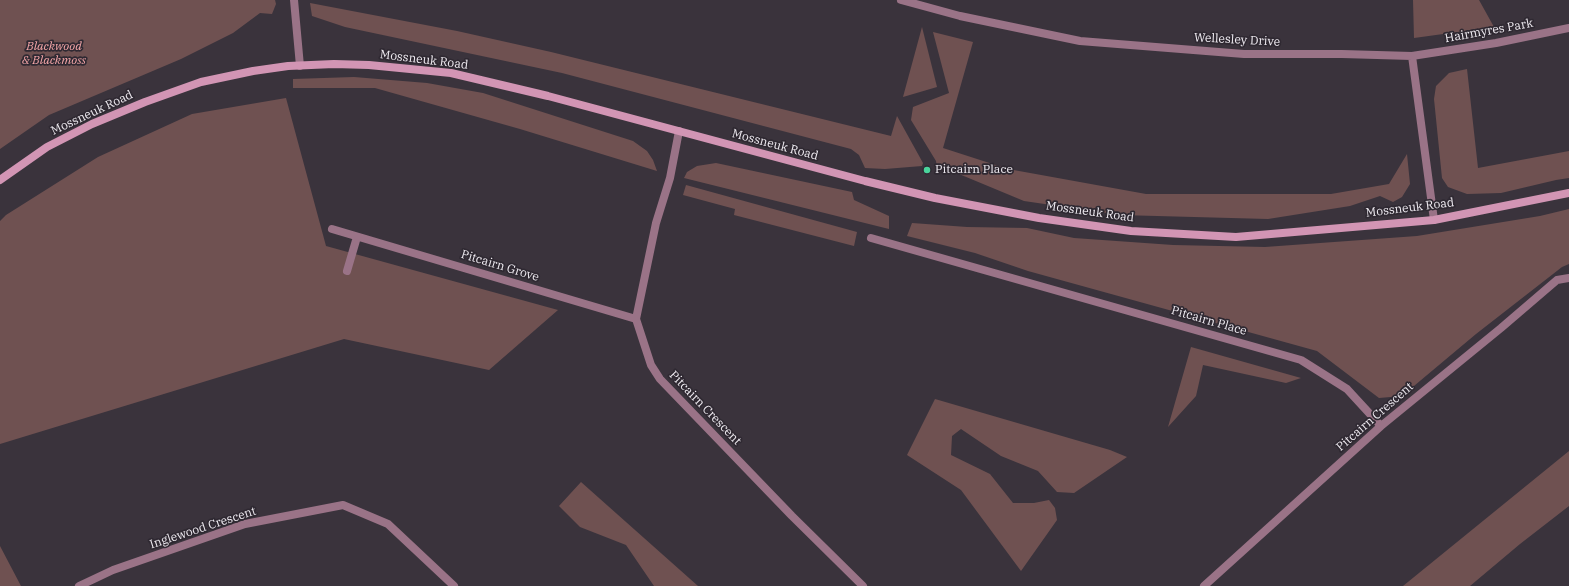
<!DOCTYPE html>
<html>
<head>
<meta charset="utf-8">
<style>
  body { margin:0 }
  canvas { display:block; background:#3a333c }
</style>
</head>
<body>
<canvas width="1569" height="586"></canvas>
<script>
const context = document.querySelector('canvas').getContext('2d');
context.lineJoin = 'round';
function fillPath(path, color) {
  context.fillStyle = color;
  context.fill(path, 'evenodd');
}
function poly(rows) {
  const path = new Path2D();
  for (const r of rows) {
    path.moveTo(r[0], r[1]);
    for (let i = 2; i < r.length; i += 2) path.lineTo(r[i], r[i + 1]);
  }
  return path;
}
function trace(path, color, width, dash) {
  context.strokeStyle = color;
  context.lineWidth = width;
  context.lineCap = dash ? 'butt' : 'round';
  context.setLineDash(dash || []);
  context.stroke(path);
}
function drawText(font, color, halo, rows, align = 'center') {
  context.font = font + ' "IBM Plex Serif",serif';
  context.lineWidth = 3.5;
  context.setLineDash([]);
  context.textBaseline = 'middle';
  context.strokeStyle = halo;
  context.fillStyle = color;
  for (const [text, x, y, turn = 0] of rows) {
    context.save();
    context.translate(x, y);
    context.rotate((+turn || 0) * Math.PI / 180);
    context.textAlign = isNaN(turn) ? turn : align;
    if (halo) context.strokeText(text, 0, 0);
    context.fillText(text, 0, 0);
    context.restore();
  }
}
fillPath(poly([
  [0,0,275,0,276,4,272,14,260,13,233,33,181,59,49,115,0,149],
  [1413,0,1479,0,1494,27,1414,38],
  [310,3,457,31,551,52,891,136,897,116,923,163,922,166,885,169,865,168,859,155,851,149,562,73,345,27,312,16],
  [922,27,937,87,903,97],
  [933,32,973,42,943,148,1008,169,1146,194,1331,194,1389,184,1407,154,1410,184,1402,197,1393,202,1380,196,1350,206,1268,219,1120,215,1024,201,959,174,937,168,936,161,911,120,913,107,949,93],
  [1467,69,1478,168,1569,151,1569,178,1556,180,1501,193,1467,194,1448,187,1442,178,1434,99,1436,86,1449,73],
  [354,77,427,83,483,93,633,141,647,151,653,160,657,171,520,129,375,88,293,88,293,79],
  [286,98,326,246,558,310,489,370,344,339,0,444,0,221,6,215,98,157,192,114],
  [716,163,852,192,854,200,889,216,889,229,684,178,687,172,697,166],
  [686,185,857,232,854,246,734,215,735,209,683,195],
  [1569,209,1569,264,1562,267,1476,334,1402,396,1379,398,1317,351,1028,271,975,253,907,236,912,223,967,227,1027,228,1074,238,1173,245,1265,247,1417,236,1540,216],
  [1191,347,1301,378,1286,383,1203,365,1196,396,1168,427],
  [935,399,1110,450,1127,457,1074,493,1057,492,1038,471,1001,456,961,429,952,436,951,455,990,474,1013,503,1034,503,1049,500,1055,508,1057,520,1021,571,961,490,907,455],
  [1569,451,1569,506,1520,544,1470,586,1403,586],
  [581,482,698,586,654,586,626,545,580,527,559,506],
  [0,546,21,586,0,586]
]), '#6f5151');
trace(poly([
  [294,0,300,66],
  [901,0,960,16,1080,41,1244,54,1342,54,1412,56,1496,43,1569,28],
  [1412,56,1434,220],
  [679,131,670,178,656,223,636,319,651,365,660,379,792,516,863,586],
  [332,229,636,319],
  [871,238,1301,360,1347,389,1381,426],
  [347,271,357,237],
  [79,586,113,570,245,524,343,505,388,524,454,586],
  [1204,586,1381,426,1501,328,1557,280,1569,278]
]), '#9a7387', 8);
trace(poly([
  [0,180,47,147,92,124,145,102,201,82,253,71,288,66,334,64,369,65,451,73,548,96,865,181,935,198,1039,218,1131,231,1236,237,1434,220,1569,193]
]), '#d295b4', 8);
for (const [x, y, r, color] of [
  [927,170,4,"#4ad49c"]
]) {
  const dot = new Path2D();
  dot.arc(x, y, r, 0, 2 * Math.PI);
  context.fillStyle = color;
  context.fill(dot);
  trace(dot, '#2f2932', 1.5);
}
drawText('12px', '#f0ecf2', '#2f2932', [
  ["Hairmyres Park",1489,31,-10],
  ["Wellesley Drive",1237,40,3],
  ["Mossneuk Road",424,60,7],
  ["Mossneuk Road",92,113,-25],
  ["Mossneuk Road",775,145,15],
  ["Mossneuk Road",1410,208,-7],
  ["Mossneuk Road",1090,212,8],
  ["Pitcairn Grove",500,266,17],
  ["Pitcairn Place",1209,321,16],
  ["Pitcairn Crescent",705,408,46],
  ["Pitcairn Crescent",1375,417,-41],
  ["Inglewood Crescent",203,528,-18]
]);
drawText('italic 12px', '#f7a8aa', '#2f2932', [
  ["Blackwood",54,47],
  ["& Blackmoss",54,61]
]);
drawText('12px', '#f0ecf2', '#2f2932', [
  ["Pitcairn Place",935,170]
], 'left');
</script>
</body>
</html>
